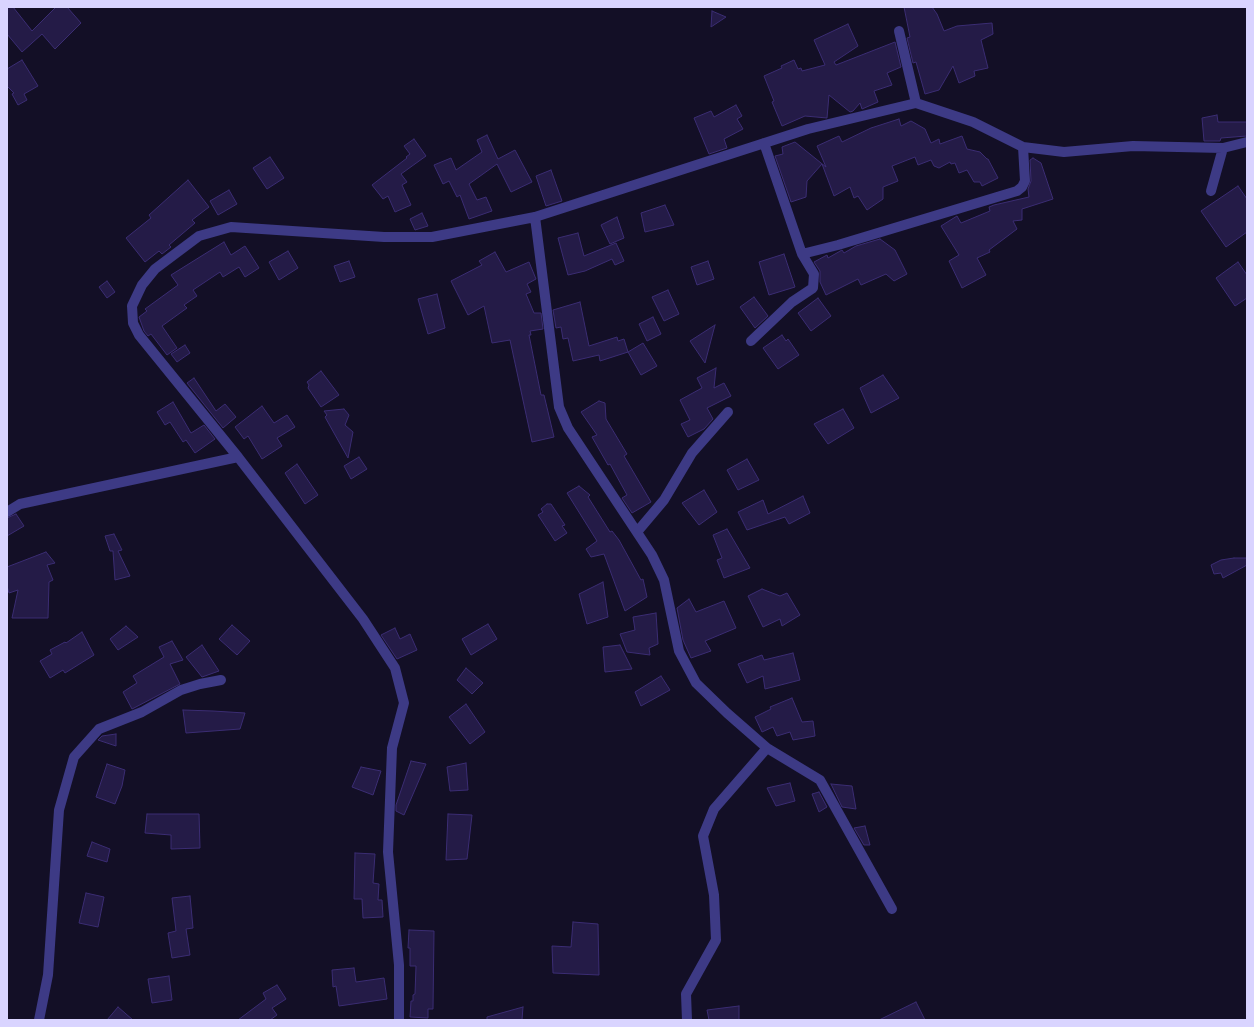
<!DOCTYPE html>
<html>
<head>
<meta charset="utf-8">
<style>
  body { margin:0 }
  #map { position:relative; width:1254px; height:1027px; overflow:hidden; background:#130f26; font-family:Manrope,sans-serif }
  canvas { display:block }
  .frame { position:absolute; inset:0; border:8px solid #d9d4ff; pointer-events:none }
</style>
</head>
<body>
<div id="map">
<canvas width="1254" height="1027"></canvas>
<div class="frame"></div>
</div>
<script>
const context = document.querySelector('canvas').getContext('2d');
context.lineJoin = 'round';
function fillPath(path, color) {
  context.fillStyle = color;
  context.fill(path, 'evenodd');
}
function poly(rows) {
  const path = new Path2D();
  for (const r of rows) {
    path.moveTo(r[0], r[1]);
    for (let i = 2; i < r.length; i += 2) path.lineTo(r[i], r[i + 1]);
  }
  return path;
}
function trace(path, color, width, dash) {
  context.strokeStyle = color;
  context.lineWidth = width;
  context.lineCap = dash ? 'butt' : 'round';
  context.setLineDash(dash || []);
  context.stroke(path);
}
const building = poly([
  [7,7,13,7,32,31,56,7,67,7,81,23,55,49,42,34,22,52,7,34,7,7],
  [904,7,932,7,937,14,944,31,957,26,992,23,993,34,981,40,988,68,974,71,975,76,959,83,953,66,939,90,925,94,916,62,913,63,907,38,910,37,904,7],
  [712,11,726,17,711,27,712,11],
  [848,24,858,46,834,62,836,65,895,42,901,67,887,73,892,85,874,91,878,102,862,109,860,103,853,111,850,112,829,95,827,118,805,116,782,126,772,102,774,101,764,76,782,68,781,66,794,60,798,69,801,68,802,71,825,65,814,40,848,24],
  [22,60,38,86,24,94,27,100,18,105,12,94,14,93,7,86,7,69,22,60],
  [736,105,742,116,737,119,743,129,724,139,727,148,709,154,694,118,711,111,714,117,736,105],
  [1217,115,1218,122,1247,122,1247,136,1221,138,1220,141,1204,141,1202,118,1217,115],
  [899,119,901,126,911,121,925,129,931,143,939,139,940,144,962,136,967,149,980,152,987,159,988,159,998,178,982,186,980,182,974,182,967,170,959,173,955,163,951,164,950,162,939,168,934,166,931,160,918,165,915,157,892,166,898,181,883,187,883,199,867,210,858,196,854,198,850,187,834,196,822,164,807,181,806,197,791,202,775,156,783,154,782,147,795,142,826,167,817,146,839,136,842,142,871,128,899,119],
  [487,135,498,159,515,150,532,182,511,192,497,164,469,184,477,200,486,197,492,211,469,219,460,195,457,197,449,181,443,184,434,165,451,158,456,170,482,152,477,140,487,135],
  [414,139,426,156,401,174,407,182,402,185,411,205,395,212,388,196,383,199,372,185,407,158,406,157,410,154,404,146,414,139],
  [270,157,284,178,267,189,253,168,270,157],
  [1033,158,1041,163,1053,199,1022,209,1022,220,1013,221,1017,229,989,250,990,252,977,258,986,275,962,288,949,261,959,255,941,226,957,216,961,223,990,211,989,207,994,205,1029,197,1028,189,1031,181,1030,160,1033,158],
  [551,170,562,201,546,206,536,176,551,170],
  [188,180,209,207,192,220,195,223,169,245,171,247,162,254,159,251,145,262,126,238,151,218,149,215,188,180],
  [1238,186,1247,199,1247,232,1226,247,1201,211,1238,186],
  [229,190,237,204,218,215,210,201,229,190],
  [665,205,674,225,645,232,641,213,665,205],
  [422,213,428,226,415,230,410,219,422,213],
  [617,217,624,238,610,244,601,225,617,217],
  [578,233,584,256,616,243,624,261,615,265,612,259,585,271,568,275,558,238,578,233],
  [880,239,895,250,907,274,894,281,886,274,861,285,858,279,826,295,820,282,820,271,814,262,827,255,828,258,842,250,844,253,856,246,880,239],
  [224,242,231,255,245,246,259,268,245,277,239,267,223,277,220,272,193,290,197,296,184,305,187,308,162,326,177,348,167,355,151,334,148,336,144,331,139,317,147,311,145,309,178,285,171,275,224,242],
  [288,251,298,268,279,280,269,262,288,251],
  [495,252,506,272,529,262,536,279,527,284,531,292,526,294,534,313,541,313,543,329,530,331,531,335,529,335,541,395,544,395,554,437,532,442,510,340,492,343,484,306,468,315,451,281,482,265,479,261,495,252],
  [784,254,795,287,769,295,759,262,784,254],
  [349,261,355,277,340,282,334,266,349,261],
  [708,261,714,279,697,285,691,267,708,261],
  [1238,262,1247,275,1247,298,1235,306,1216,278,1238,262],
  [107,281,115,292,107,298,99,287,107,281],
  [668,290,679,314,664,321,652,297,668,290],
  [437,294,445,328,428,334,418,299,437,294],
  [754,297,768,316,755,328,740,307,754,297],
  [818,298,831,316,811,331,798,313,818,298],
  [580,302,589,346,617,337,618,341,624,339,628,352,643,343,657,366,641,375,628,352,600,361,599,355,573,361,568,338,563,339,561,327,556,328,553,310,580,302],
  [653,317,661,334,647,341,639,324,653,317],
  [715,325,705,363,690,341,715,325],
  [782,335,786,341,788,339,799,355,778,369,763,348,782,335],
  [185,345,190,353,177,362,171,354,185,345],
  [716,368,714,388,724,383,731,396,707,408,713,419,704,429,688,437,681,424,690,420,680,400,702,388,697,378,716,368],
  [321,371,339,395,321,407,308,388,309,385,307,382,321,371],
  [883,375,899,398,871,413,860,388,883,375],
  [194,378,216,411,225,404,236,417,223,428,187,383,194,378],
  [599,401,605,403,606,419,627,454,624,456,651,502,632,513,622,498,627,495,610,464,608,465,592,437,597,435,581,412,599,401],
  [173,402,191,433,204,425,215,439,195,453,186,440,183,442,170,422,165,425,157,412,173,402],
  [262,406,274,423,287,415,295,427,277,438,282,446,262,459,248,436,244,439,235,427,262,406],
  [344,409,349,415,345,425,353,432,348,458,325,417,327,415,324,411,344,409],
  [843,409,854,428,828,444,814,424,843,409],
  [359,457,367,469,351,479,344,466,359,457],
  [747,459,759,480,738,490,727,470,747,459],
  [297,464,318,495,305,504,285,473,297,464],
  [579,486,590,495,588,497,610,532,612,531,619,540,641,580,643,579,647,597,625,611,604,554,591,557,586,549,597,541,567,493,579,486],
  [704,490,717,512,699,525,682,503,704,490],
  [803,496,810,513,789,524,785,517,747,530,738,512,763,500,768,514,803,496],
  [547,504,551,504,565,525,562,526,567,533,555,541,538,515,543,512,541,509,547,504],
  [16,514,24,526,7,536,7,518,16,514],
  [727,529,750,568,724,578,717,560,722,558,713,535,727,529],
  [114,534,122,550,118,551,130,576,115,580,113,551,110,551,105,536,114,534],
  [46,552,55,563,47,565,53,580,49,582,48,618,12,618,18,590,9,593,7,586,7,567,46,552],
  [1234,558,1247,558,1247,565,1223,578,1221,573,1214,574,1211,565,1221,560,1234,558],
  [603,582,608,617,587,624,579,594,603,582],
  [762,589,780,596,787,593,800,615,782,626,780,619,763,627,748,596,762,589],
  [689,599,696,612,724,601,736,628,705,641,711,651,691,658,683,640,677,608,689,599],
  [656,613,658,644,649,648,650,655,627,652,620,634,635,630,633,617,656,613],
  [488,624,497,639,471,655,462,639,488,624],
  [232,625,250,641,237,655,219,639,232,625],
  [126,626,138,637,118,650,110,639,126,626],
  [395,628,400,639,410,634,417,650,397,659,381,635,395,628],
  [82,632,94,655,65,673,63,670,50,678,40,661,52,654,50,650,65,642,66,643,82,632],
  [172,641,183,660,170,664,180,684,132,709,123,692,137,683,133,676,164,657,159,647,172,641],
  [202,645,219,671,202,677,186,657,202,645],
  [620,645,632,669,605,672,603,647,620,645],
  [793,653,800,680,765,689,763,676,747,683,738,664,762,655,764,660,793,653],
  [466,668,483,683,472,694,457,680,466,668],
  [661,676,670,690,641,706,635,692,661,676],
  [792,698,802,722,813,721,815,736,793,740,790,732,777,736,773,727,762,732,755,717,771,709,770,707,792,698],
  [466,704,485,732,470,744,449,717,466,704],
  [183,710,213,711,245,713,240,729,186,733,183,710],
  [116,734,116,746,98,740,102,736,116,734],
  [411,761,426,764,404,815,396,811,396,805,411,761],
  [466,763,468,790,450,791,447,767,466,763],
  [107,764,125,770,122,786,115,804,96,797,107,764],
  [361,767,381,771,373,795,352,787,361,767],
  [790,783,795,801,776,806,767,788,790,783],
  [831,784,852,786,856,809,842,807,831,784],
  [819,792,827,807,819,812,812,794,819,792],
  [147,814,199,814,200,848,171,849,171,835,145,833,147,814],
  [448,814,472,815,467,859,446,860,448,814],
  [865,826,870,845,864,845,854,828,865,826],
  [92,842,110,849,107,862,87,856,92,842],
  [355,853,375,854,373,883,379,884,378,900,382,900,383,917,363,918,362,899,354,899,355,853],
  [86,893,104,897,98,927,79,923,86,893],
  [190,896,193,928,186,929,190,955,172,958,168,933,176,931,172,898,190,896],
  [573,922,598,924,599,975,553,973,552,946,571,947,573,922],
  [409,930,434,931,433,1009,428,1009,428,1018,410,1017,411,1001,413,1001,413,995,415,994,416,966,410,966,410,948,408,948,409,930],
  [354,968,356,982,384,978,387,999,339,1006,336,986,333,987,332,970,354,968],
  [169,976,172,1000,152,1003,148,979,169,976],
  [277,985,286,999,272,1008,277,1015,270,1020,238,1020,266,999,263,993,277,985],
  [916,1002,925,1020,879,1020,916,1002],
  [739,1006,739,1020,709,1020,707,1010,739,1006],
  [118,1007,133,1020,107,1020,118,1007],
  [523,1007,522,1020,487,1020,487,1017,523,1007]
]);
fillPath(building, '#241b47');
trace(building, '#3b2d73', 1);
trace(poly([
  [899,31,916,103],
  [1211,191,1223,148],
  [535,217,559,407,568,428,652,555,664,580,679,651,696,683,727,713,767,748,820,780,892,909],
  [802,254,838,245,1017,191,1022,187,1025,181,1023,147],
  [751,341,792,302,813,288,814,274,802,254,764,143],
  [7,512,20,504,238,457],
  [637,532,664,500,692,453,728,412],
  [39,1020,48,975,59,810,74,757,99,729,142,712,181,690,200,684,221,680],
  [399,1020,399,965,388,852,392,748,404,703,395,668,363,619,238,457,139,335,133,323,132,306,142,285,155,269,199,236,231,227,384,237,432,237,535,217,808,129,916,103,973,122,1023,147,1064,152,1133,146,1223,148,1247,142],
  [687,1020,686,994,716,940,714,895,703,836,714,809,767,748]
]), '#3d3a85', 10);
</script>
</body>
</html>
